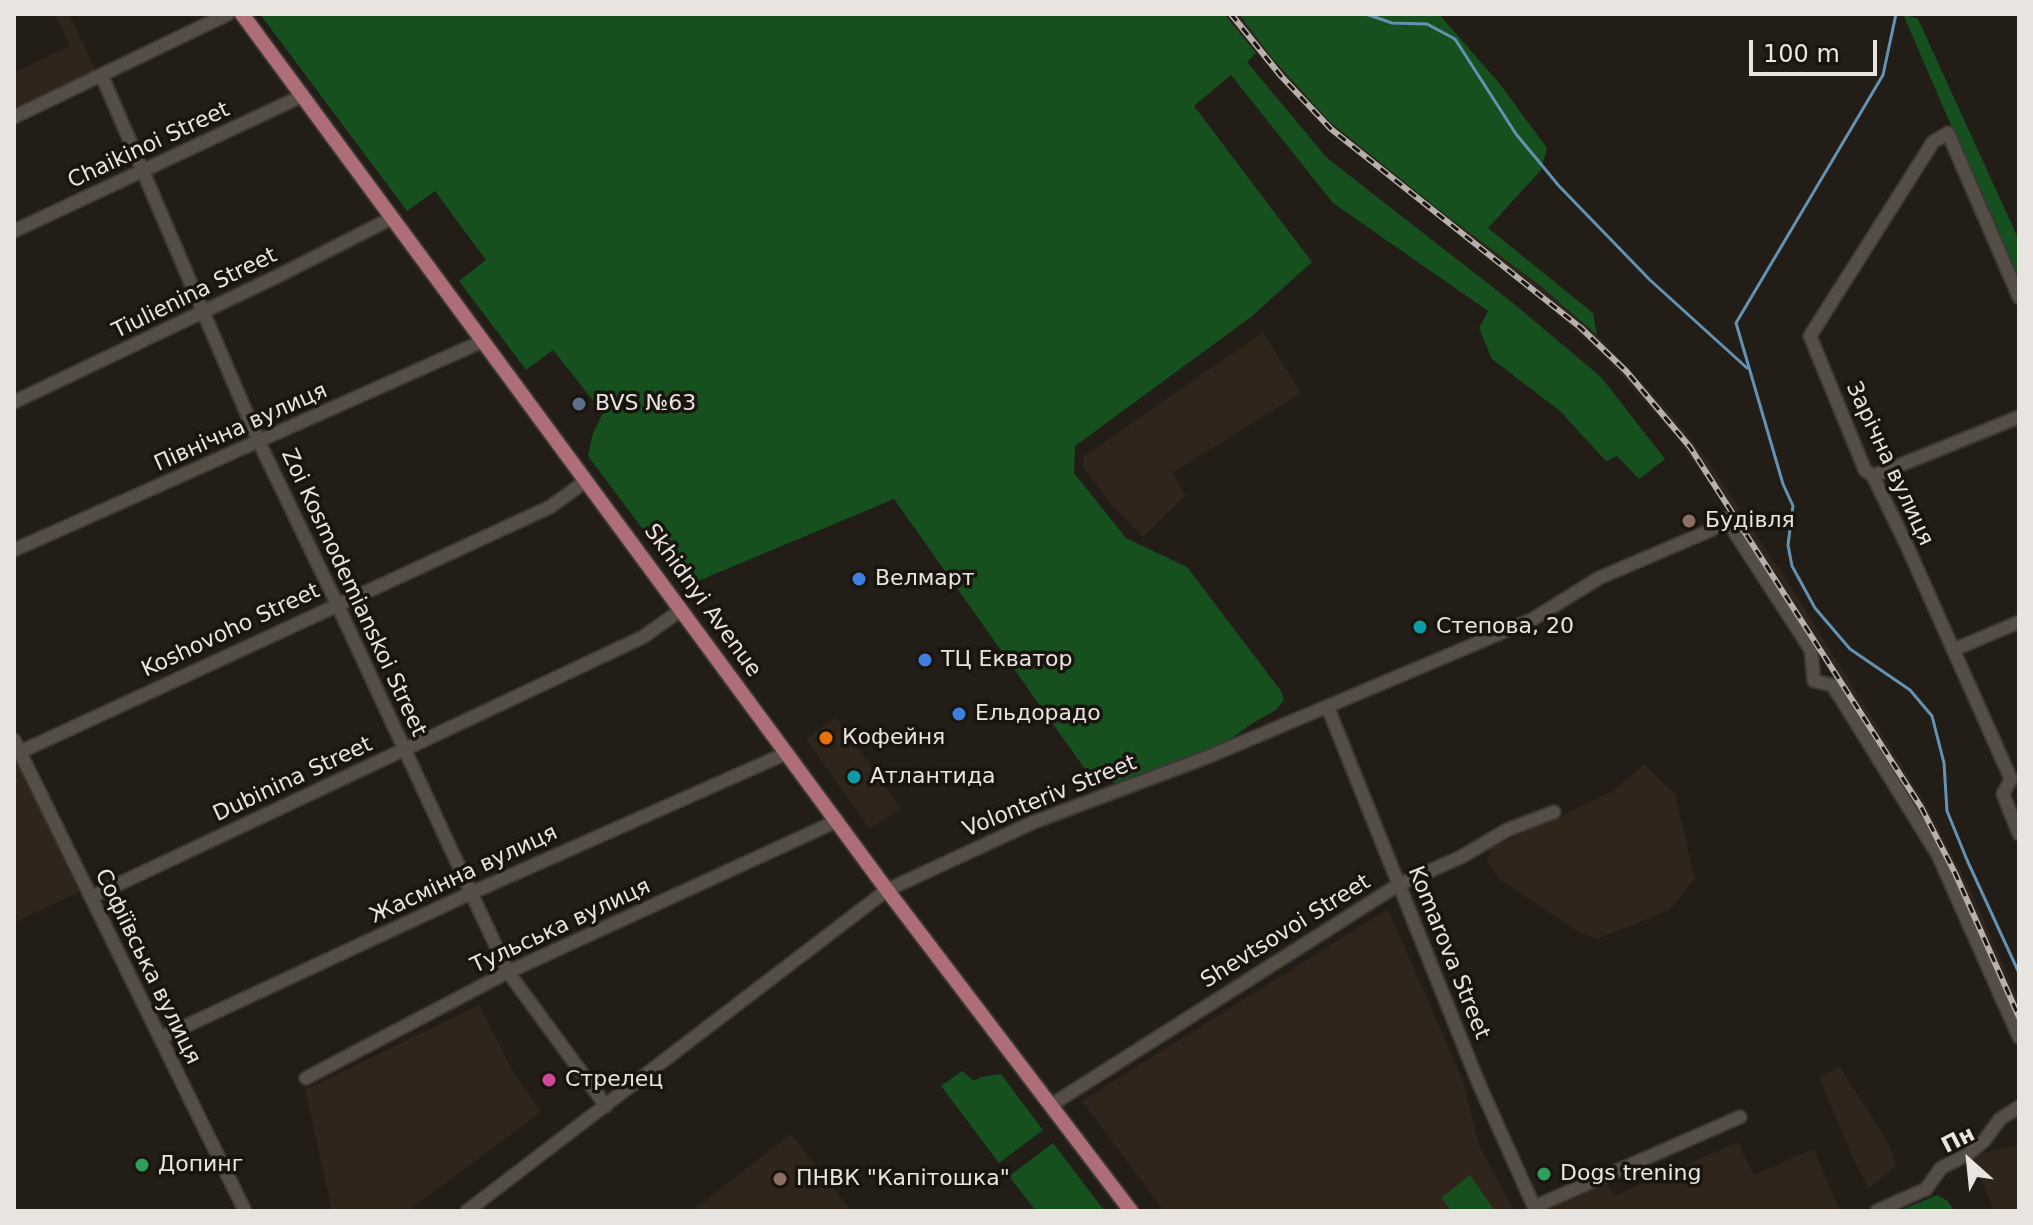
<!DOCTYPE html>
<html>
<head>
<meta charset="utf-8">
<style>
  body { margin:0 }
  #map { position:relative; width:2033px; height:1225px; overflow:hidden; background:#231d17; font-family:"DejaVu Sans",sans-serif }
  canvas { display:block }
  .frame { position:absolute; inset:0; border:16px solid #e8e4e0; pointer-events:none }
  .north { position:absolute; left:1929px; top:1121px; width:80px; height:80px; -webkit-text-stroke:6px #1a140e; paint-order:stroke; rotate:333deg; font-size:22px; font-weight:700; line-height:32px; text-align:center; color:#e8e4e0 }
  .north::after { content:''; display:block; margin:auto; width:28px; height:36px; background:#e8e4e0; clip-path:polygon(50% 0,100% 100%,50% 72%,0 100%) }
  .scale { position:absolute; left:1749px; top:40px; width:128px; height:36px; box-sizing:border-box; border:4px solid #e8e4e0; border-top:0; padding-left:10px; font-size:24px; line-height:28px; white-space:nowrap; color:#e8e4e0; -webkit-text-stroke:6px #1a140e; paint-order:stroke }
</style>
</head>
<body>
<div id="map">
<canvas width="2033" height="1225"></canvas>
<div class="frame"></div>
<div class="north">Пн</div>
<div class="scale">100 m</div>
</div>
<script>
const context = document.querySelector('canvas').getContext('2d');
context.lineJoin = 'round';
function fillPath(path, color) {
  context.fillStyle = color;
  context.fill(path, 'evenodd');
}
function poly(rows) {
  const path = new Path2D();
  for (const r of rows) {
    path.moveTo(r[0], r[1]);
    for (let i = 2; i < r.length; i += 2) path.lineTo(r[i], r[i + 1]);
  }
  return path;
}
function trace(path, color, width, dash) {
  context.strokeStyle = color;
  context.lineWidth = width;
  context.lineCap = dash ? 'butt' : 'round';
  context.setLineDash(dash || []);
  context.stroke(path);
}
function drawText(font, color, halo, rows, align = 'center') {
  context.font = font + ' "DejaVu Sans",sans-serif';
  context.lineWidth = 7;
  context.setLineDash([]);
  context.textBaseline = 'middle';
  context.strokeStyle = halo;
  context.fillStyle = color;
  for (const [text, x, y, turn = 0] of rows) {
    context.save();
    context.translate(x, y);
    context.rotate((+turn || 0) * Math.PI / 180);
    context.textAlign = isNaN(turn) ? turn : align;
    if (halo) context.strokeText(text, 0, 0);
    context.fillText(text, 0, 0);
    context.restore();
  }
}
fillPath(poly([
  [55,14,69,14,96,71,14,110,14,72,70,46],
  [1224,14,1239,14,1272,58,1330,122,1438,209,1543,288,1597,335,1671,414,1708,461,1791,587,1926,805,1973,895,2019,1001,2019,1035,1915,810,1768,570,1676,436,1606,358,1556,313,1331,134,1287,89],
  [1263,332,1301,393,1172,473,1186,495,1143,537,1111,504,1083,467,1083,457],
  [836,717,901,809,869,828,806,739],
  [14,756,79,892,14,923],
  [1644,764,1675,794,1695,879,1669,910,1598,939,1580,933,1499,879,1487,861,1491,848,1615,790],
  [1388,909,1463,1081,1479,1145,1514,1211,1164,1211,1082,1101],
  [479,1005,513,1071,541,1112,408,1211,332,1211,305,1090],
  [1840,1067,1889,1144,1896,1166,1869,1188,1853,1159,1819,1077],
  [791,1134,851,1211,692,1211,777,1145],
  [1738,1142,1754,1175,1814,1149,1840,1211,1546,1211,1606,1182,1614,1196],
  [2019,1144,2019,1211,1994,1211,1971,1156]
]), '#2f251a');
fillPath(poly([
  [260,14,1224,14,1256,53,1247,62,1327,158,1513,303,1601,377,1665,459,1639,479,1617,456,1606,461,1560,411,1492,359,1479,328,1488,311,1333,203,1231,75,1194,106,1312,262,1251,317,1075,446,1074,473,1126,538,1187,567,1281,691,1284,700,1276,710,1251,724,1223,745,1117,784,1087,772,894,499,691,584,683,583,588,456,593,433,603,413,553,350,526,370,459,281,486,260,435,191,407,211],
  [1239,14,1439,14,1499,83,1547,148,1541,170,1488,228,1593,313,1597,335,1543,288,1438,209,1330,122,1272,58],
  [1903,14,1918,19,2019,240,2019,283],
  [962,1071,974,1081,981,1077,1001,1074,1043,1130,999,1163,941,1086],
  [1053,1143,1097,1201,1105,1211,1036,1211,1009,1176],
  [1470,1175,1495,1211,1452,1211,1441,1198],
  [1937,1195,1948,1201,1954,1211,1899,1211]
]), '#15501e');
trace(poly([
  [1366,14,1392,23,1427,24,1455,39,1516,134,1559,186,1650,280,1747,368],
  [1896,14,1883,75,1736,323,1783,484,1793,506,1788,545,1792,566,1815,608,1850,649,1910,690,1932,716,1944,763,1947,811,1967,860,2019,973]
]), '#6392b2', 3);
const minor = poly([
  [102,76,259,442,337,604,508,972,606,1106],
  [14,117,228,14],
  [14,231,302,96],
  [14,402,278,276,392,218],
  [1873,476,2019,417],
  [14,550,483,341],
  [1953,650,2019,622],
  [1328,708,1479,1084,1536,1211],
  [14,740,245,1211],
  [20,752,550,507,586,481],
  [2011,779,1907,546,1873,476,1865,470,1810,336,1933,142,1948,133,2019,297],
  [2011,779,2003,794,2019,834],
  [91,897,643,637,681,610],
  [160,1038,471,893,787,753],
  [306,1078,508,972,837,821],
  [1051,1105,1398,885,1461,857,1507,830,1554,812],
  [1534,1207,1740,1117],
  [467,1211,887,890,1034,822,1210,756,1475,644,1533,619,1599,578,1711,530,1726,519,1811,650,1814,681,1832,685,1842,700,1938,855,2019,1037],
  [1877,1211,1926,1189,1941,1168,1968,1154,1984,1141,2000,1119,2019,1107]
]);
const major = poly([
  [242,14,887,890,1131,1211]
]);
trace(minor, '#3c3834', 16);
trace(major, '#3c3834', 18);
trace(minor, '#544e47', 12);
trace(major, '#ad6e77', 14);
const rail = poly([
  [1231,14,1281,76,1331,129,1581,328,1626,371,1690,447,1921,807,1955,873,2019,1017]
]);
trace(rail, '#b6b1ad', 6);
trace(rail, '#1a140e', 3, [9]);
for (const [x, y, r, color] of [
  [579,404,8,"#5c6f8a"],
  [1689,521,8,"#8d6e63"],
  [859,579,8,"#3f7fe0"],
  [1420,627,8,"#0f9aa8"],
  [925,660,8,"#3f7fe0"],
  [959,714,8,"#3f7fe0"],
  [826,738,8,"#e8710a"],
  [854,777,8,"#0f9aa8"],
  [549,1080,8,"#d1479c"],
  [142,1165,8,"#2e9e5b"],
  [1544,1174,8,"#2e9e5b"],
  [780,1179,8,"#8d6e63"]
]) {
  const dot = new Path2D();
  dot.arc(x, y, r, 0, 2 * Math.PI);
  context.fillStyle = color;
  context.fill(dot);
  trace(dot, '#1a140e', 3);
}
drawText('22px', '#e8e4e0', '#1a140e', [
  ["Chaikinoi Street",149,146,-25],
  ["Tiulienina Street",195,294,-26],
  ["Північна вулиця",241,428,-24],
  ["Зарічна вулиця",1889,464,65],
  ["Zoi Kosmodemianskoi Street",353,593,65],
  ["Skhidnyi Avenue",702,601,54],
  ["Koshovoho Street",231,631,-25],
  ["Dubinina Street",293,780,-25],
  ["Volonteriv Street",1050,797,-22],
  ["Жасмінна вулиця",464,875,-25],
  ["Тульська вулиця",561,927,-25],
  ["Shevtsovoi Street",1286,932,-32],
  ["Komarova Street",1448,953,68],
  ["Софіївська вулиця",147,967,64]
]);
drawText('22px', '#e8e4e0', '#1a140e', [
  ["BVS №63",595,404],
  ["Будівля",1705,521],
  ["Велмарт",875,579],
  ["Степова, 20",1436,627],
  ["ТЦ Екватор",941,660],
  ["Ельдорадо",975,714],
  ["Кофейня",842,738],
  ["Атлантида",870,777],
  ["Стрелец",565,1080],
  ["Допинг",158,1165],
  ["Dogs trening",1560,1174],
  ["ПНВК \"Капітошка\"",796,1179]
], 'left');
</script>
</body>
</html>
